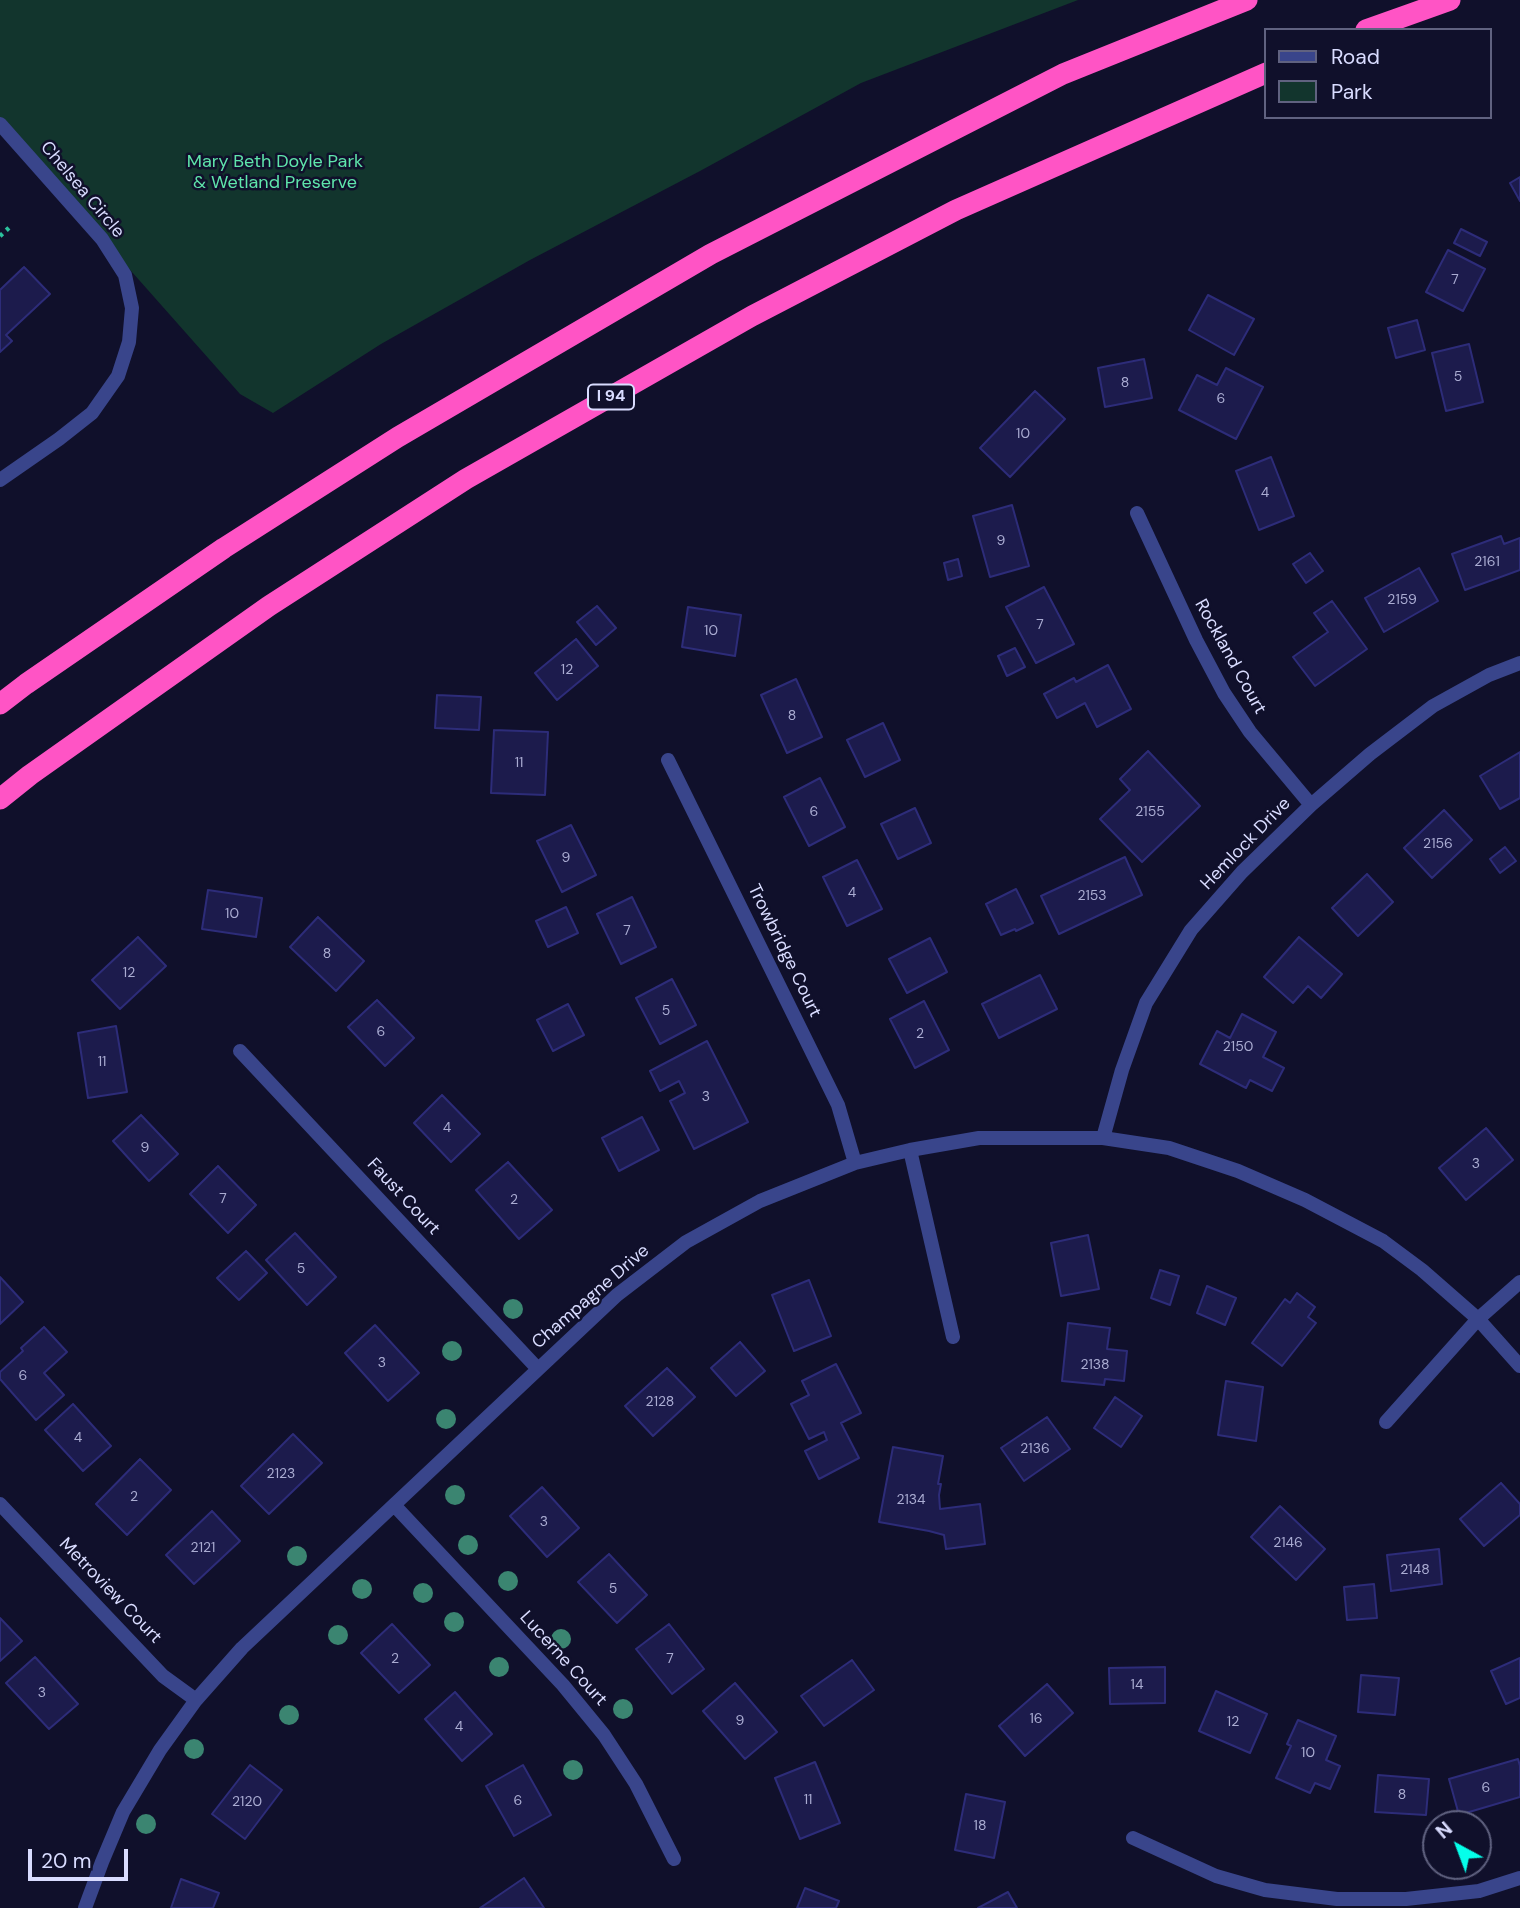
<!DOCTYPE html>
<html>
<head>
<meta charset="utf-8">
<style>
  body { margin:0 }
  #map { position:relative; width:1520px; height:1908px; overflow:hidden; background:#10102b; font-family:"DM Sans",sans-serif }
  canvas { display:block }
  .legend { position:absolute; left:1264px; top:28px; width:228px; height:91px; box-sizing:border-box; background:#10102b; border:2px solid #606280; margin:0; padding:9px 12px; list-style:none; font-size:21px; color:#d9dcff }
  .legend li { display:flex; align-items:center; gap:14px; height:35px }
  .legend b { width:35px; border:2px solid #606280 }
  .north { position:absolute; left:1422px; top:1810px; width:70px; height:70px; box-sizing:border-box; background:#10102b; border:2px solid #606280; border-radius:50%; rotate:319deg; font-size:19px; font-weight:700; line-height:28px; text-align:center; color:#d9dcff }
  .north::after { content:''; display:block; margin:auto; width:24px; height:32px; background:#05ffea; clip-path:polygon(50% 0,100% 100%,50% 72%,0 100%) }
  .scale { position:absolute; left:28px; top:1849px; width:100px; height:32px; box-sizing:border-box; border:4px solid #d9dcff; border-top:0; padding-left:9px; font-size:21px; line-height:24px; white-space:nowrap; color:#d9dcff; -webkit-text-stroke:5px #10102b; paint-order:stroke }
</style>
</head>
<body>
<div id="map">
<canvas width="1520" height="1908"></canvas>
<ul class="legend">
<li><b style="height:9px;background:#39458b"></b>Road</li>
<li><b style="height:19px;background:#12352d"></b>Park</li>
</ul>
<div class="north">N</div>
<div class="scale">20 m</div>
</div>
<script>
const context = document.querySelector('canvas').getContext('2d');
context.lineJoin = 'round';
function fillPath(path, color) {
  context.fillStyle = color;
  context.fill(path, 'evenodd');
}
function poly(rows) {
  const path = new Path2D();
  for (const r of rows) {
    path.moveTo(r[0], r[1]);
    for (let i = 2; i < r.length; i += 2) path.lineTo(r[i], r[i + 1]);
  }
  return path;
}
function trace(path, color, width, dash) {
  context.strokeStyle = color;
  context.lineWidth = width;
  context.lineCap = dash ? 'butt' : 'round';
  context.setLineDash(dash || []);
  context.stroke(path);
}
function drawText(font, color, halo, rows, align = 'center') {
  context.font = font + ' "DM Sans",sans-serif';
  context.lineWidth = 5;
  context.setLineDash([]);
  context.textBaseline = 'middle';
  context.strokeStyle = halo;
  context.fillStyle = color;
  for (const [text, x, y, turn = 0] of rows) {
    context.save();
    context.translate(x, y);
    context.rotate((+turn || 0) * Math.PI / 180);
    context.textAlign = isNaN(turn) ? turn : align;
    if (halo) context.strokeText(text, 0, 0);
    context.fillText(text, 0, 0);
    context.restore();
  }
}
fillPath(poly([
  [0,0,1078,0,861,83,700,171,530,260,381,344,273,413,240,394,0,123]
]), '#12352d');
const building = poly([
  [1520,177,1520,201,1510,183,1520,177],
  [1461,229,1487,242,1480,256,1454,243,1461,229],
  [1448,250,1485,269,1463,311,1426,292,1448,250],
  [24,267,50,294,6,335,12,341,0,352,0,290,24,267],
  [1208,295,1254,319,1234,355,1189,330,1208,295],
  [1417,320,1425,350,1396,358,1388,328,1417,320],
  [1469,344,1483,402,1446,411,1432,353,1469,344],
  [1144,359,1152,398,1105,407,1098,368,1144,359],
  [1226,368,1263,387,1236,439,1179,410,1197,375,1217,385,1226,368],
  [1035,391,1065,419,1010,477,980,448,1035,391],
  [1271,457,1294,516,1259,530,1236,471,1271,457],
  [1012,505,1029,566,990,577,973,516,1012,505],
  [1501,536,1504,544,1520,538,1520,570,1465,590,1452,554,1501,536],
  [1310,553,1323,571,1306,583,1293,564,1310,553],
  [958,559,962,576,948,580,944,563,958,559],
  [1419,568,1438,601,1384,632,1365,598,1419,568],
  [1044,587,1074,644,1036,663,1006,607,1044,587],
  [1332,601,1367,649,1315,686,1293,657,1328,632,1314,613,1332,601],
  [597,606,616,628,596,645,577,622,597,606],
  [688,607,741,615,735,656,682,647,688,607],
  [576,639,598,666,557,700,535,673,576,639],
  [1015,648,1025,667,1007,676,998,656,1015,648],
  [1108,665,1131,709,1097,727,1085,703,1057,718,1044,694,1074,678,1076,682,1108,665],
  [796,679,822,737,787,753,761,695,796,679],
  [437,695,481,697,479,730,435,728,437,695],
  [883,723,900,760,865,777,847,740,883,723],
  [494,730,548,732,545,795,491,793,494,730],
  [1148,751,1200,806,1142,862,1100,819,1130,790,1120,779,1148,751],
  [1520,752,1520,798,1500,809,1480,776,1520,752],
  [820,778,845,827,809,846,784,797,820,778],
  [915,808,931,843,898,859,881,824,915,808],
  [1444,810,1472,840,1432,878,1404,848,1444,810],
  [571,825,596,875,562,892,537,841,571,825],
  [1505,847,1516,861,1500,873,1490,859,1505,847],
  [1125,857,1142,895,1059,934,1041,896,1125,857],
  [857,860,882,909,847,926,823,877,857,860],
  [1367,874,1393,902,1358,936,1332,908,1367,874],
  [1016,889,1033,923,1016,931,1015,929,1001,935,986,904,1016,889],
  [208,890,262,898,256,937,202,929,208,890],
  [632,897,656,947,621,964,597,914,632,897],
  [566,907,578,933,548,947,536,921,566,907],
  [318,917,364,961,336,991,290,947,318,917],
  [138,937,166,966,120,1009,92,980,138,937],
  [1299,937,1342,974,1321,998,1308,986,1293,1003,1264,977,1299,937],
  [930,938,947,972,907,993,889,959,930,938],
  [1040,975,1057,1009,999,1038,982,1004,1040,975],
  [672,979,696,1025,660,1044,636,998,672,979],
  [377,1000,414,1038,385,1066,348,1027,377,1000],
  [924,1001,949,1050,915,1068,890,1019,924,1001],
  [568,1004,584,1035,553,1051,537,1020,568,1004],
  [1242,1014,1276,1032,1263,1057,1284,1068,1272,1091,1250,1080,1246,1088,1200,1064,1217,1031,1230,1038,1242,1014],
  [116,1026,127,1092,88,1098,78,1033,116,1026],
  [707,1041,748,1122,694,1149,670,1101,685,1093,679,1081,660,1091,650,1071,707,1041],
  [442,1095,480,1134,451,1162,414,1123,442,1095],
  [141,1115,178,1154,149,1181,113,1141,141,1115],
  [642,1117,659,1150,619,1171,602,1138,642,1117],
  [1486,1128,1513,1160,1466,1200,1439,1168,1486,1128],
  [508,1162,552,1210,519,1239,476,1190,508,1162],
  [218,1166,256,1205,228,1233,190,1194,218,1166],
  [295,1233,336,1277,307,1305,266,1260,295,1233],
  [1088,1235,1099,1289,1061,1296,1051,1243,1088,1235],
  [246,1251,267,1273,239,1300,217,1278,246,1251],
  [1160,1270,1179,1276,1170,1305,1151,1298,1160,1270],
  [0,1277,23,1302,0,1324,0,1277],
  [809,1280,831,1336,794,1351,772,1295,809,1280],
  [1207,1286,1236,1298,1225,1325,1197,1313,1207,1286],
  [1297,1293,1315,1307,1308,1317,1316,1323,1282,1366,1252,1343,1285,1299,1290,1303,1297,1293],
  [1068,1323,1110,1328,1107,1349,1127,1351,1124,1381,1105,1379,1104,1385,1062,1381,1068,1323],
  [375,1325,419,1373,388,1401,345,1353,375,1325],
  [44,1327,67,1352,44,1373,64,1395,36,1420,0,1379,0,1372,23,1351,21,1348,44,1327],
  [740,1342,765,1371,736,1396,711,1368,740,1342],
  [836,1364,861,1413,841,1423,859,1458,819,1479,805,1451,827,1440,824,1432,809,1439,791,1404,809,1395,802,1381,836,1364],
  [667,1368,695,1397,653,1436,625,1406,667,1368],
  [1226,1381,1263,1387,1256,1441,1218,1435,1226,1381],
  [1115,1397,1142,1416,1121,1447,1094,1428,1115,1397],
  [73,1404,111,1446,83,1471,45,1430,73,1404],
  [1047,1417,1070,1449,1024,1481,1001,1448,1047,1417],
  [293,1434,322,1463,269,1514,241,1486,293,1434],
  [893,1447,943,1456,938,1484,941,1484,939,1495,940,1509,980,1504,985,1544,946,1549,944,1535,929,1531,879,1522,893,1447],
  [140,1459,171,1490,127,1535,96,1504,140,1459],
  [1501,1483,1520,1504,1520,1515,1484,1546,1460,1519,1501,1483],
  [542,1487,579,1528,547,1557,510,1516,542,1487],
  [1280,1506,1325,1549,1296,1580,1251,1537,1280,1506],
  [212,1511,240,1541,194,1584,166,1555,212,1511],
  [1439,1549,1442,1584,1391,1591,1387,1555,1439,1549],
  [609,1554,647,1595,617,1623,578,1582,609,1554],
  [1374,1584,1377,1618,1347,1620,1344,1587,1374,1584],
  [0,1618,22,1641,0,1661,0,1618],
  [392,1624,430,1665,399,1693,361,1653,392,1624],
  [669,1624,704,1669,672,1694,636,1649,669,1624],
  [35,1657,78,1704,49,1729,6,1683,35,1657],
  [1520,1658,1520,1698,1506,1704,1491,1671,1520,1658],
  [852,1660,874,1690,824,1726,801,1696,852,1660],
  [1165,1667,1165,1703,1110,1704,1109,1668,1165,1667],
  [1361,1675,1399,1678,1395,1715,1358,1712,1361,1675],
  [735,1683,777,1732,745,1759,703,1711,735,1683],
  [1047,1684,1073,1713,1025,1756,999,1726,1047,1684],
  [1216,1691,1267,1714,1250,1753,1199,1731,1216,1691],
  [455,1692,492,1734,462,1761,425,1719,455,1692],
  [1298,1720,1336,1736,1326,1760,1340,1766,1330,1789,1315,1783,1310,1793,1276,1778,1291,1746,1287,1744,1298,1720],
  [1518,1759,1520,1766,1520,1797,1459,1815,1449,1779,1518,1759],
  [815,1762,840,1823,800,1839,775,1778,815,1762],
  [250,1765,282,1790,245,1839,212,1814,250,1765],
  [523,1765,551,1815,514,1836,486,1786,523,1765],
  [1378,1775,1429,1779,1426,1815,1375,1812,1378,1775],
  [966,1794,1005,1802,994,1858,955,1850,966,1794],
  [524,1878,544,1908,480,1908,524,1878],
  [181,1879,219,1893,213,1908,171,1908,181,1879],
  [805,1888,839,1901,836,1908,797,1908,805,1888],
  [1008,1892,1017,1908,978,1908,1008,1892]
]);
fillPath(building, '#1c1b4c');
trace(building, '#2d2c79', 2);
trace(poly([
  [0,236,11,226]
]), '#2bc19d', 4.5, [3.5, 5]);
trace(poly([
  [0,124,102,239,125,275,132,308,129,342,118,376,92,413,59,439,0,480],
  [1137,513,1196,640,1224,693,1250,732,1311,805],
  [668,760,838,1105,855,1163],
  [240,1051,538,1369],
  [1103,1138,1122,1070,1146,1003,1191,930,1242,872,1311,805,1370,754,1433,706,1489,675,1520,663],
  [910,1150,953,1337],
  [1386,1422,1478,1319,1520,1282],
  [0,1504,163,1676,196,1700],
  [394,1505,563,1685,604,1735,636,1784,674,1859],
  [1133,1838,1216,1876,1265,1890,1337,1899,1406,1899,1479,1891,1520,1878],
  [85,1908,102,1862,123,1812,160,1750,196,1700,242,1648,617,1295,686,1242,760,1201,855,1163,910,1150,979,1138,1103,1138,1169,1148,1238,1171,1305,1200,1383,1241,1422,1270,1478,1319,1520,1366]
]), '#39458b', 14);
trace(poly([
  [1366,30,1450,0],
  [0,704,26,684,224,548,398,437,711,254,1063,74,1247,0],
  [0,799,30,775,269,606,466,479,752,316,956,210,1266,73]
]), '#ff54c5', 21);
context.fillStyle = '#3b8571';
for (const [x, y] of [
  [513,1309],
  [452,1351],
  [446,1419],
  [455,1495],
  [468,1545],
  [297,1556],
  [508,1581],
  [362,1589],
  [423,1593],
  [454,1622],
  [338,1635],
  [561,1639],
  [499,1667],
  [623,1709],
  [289,1715],
  [194,1749],
  [573,1770],
  [146,1824]
]) {
  context.beginPath();
  context.arc(x, y, 10, 0, 2 * Math.PI);
  context.fill();
}
drawText('14px', '#aaacd2', null, [
  ["7",1455,280],
  ["5",1458,377],
  ["8",1125,383],
  ["6",1221,399],
  ["10",1023,434],
  ["4",1265,493],
  ["9",1001,541],
  ["2161",1487,562],
  ["2159",1402,600],
  ["7",1040,625],
  ["10",711,631],
  ["12",567,670],
  ["8",792,716],
  ["11",519,763],
  ["6",814,812],
  ["2155",1150,812],
  ["2156",1438,844],
  ["9",566,858],
  ["4",852,893],
  ["2153",1092,896],
  ["10",232,914],
  ["7",627,931],
  ["8",327,954],
  ["12",129,973],
  ["5",666,1011],
  ["6",381,1032],
  ["2",920,1034],
  ["2150",1238,1047],
  ["11",102,1062],
  ["3",706,1097],
  ["4",447,1128],
  ["9",145,1148],
  ["3",1476,1164],
  ["7",223,1199],
  ["2",514,1200],
  ["5",301,1269],
  ["3",382,1363],
  ["2138",1095,1365],
  ["6",23,1376],
  ["2128",660,1402],
  ["4",78,1438],
  ["2136",1035,1449],
  ["2123",281,1474],
  ["2",134,1497],
  ["2134",911,1500],
  ["3",544,1522],
  ["2146",1288,1543],
  ["2121",203,1548],
  ["2148",1415,1570],
  ["5",613,1589],
  ["2",395,1659],
  ["7",670,1659],
  ["14",1137,1685],
  ["3",42,1693],
  ["16",1036,1719],
  ["9",740,1721],
  ["12",1233,1722],
  ["4",459,1727],
  ["10",1308,1753],
  ["6",1486,1788],
  ["8",1402,1795],
  ["11",808,1800],
  ["6",518,1801],
  ["2120",247,1802],
  ["18",980,1826]
]);
for (const [x, y, w] of [
  [611,397,46]
]) {
  const box = new Path2D();
  box.roundRect(x - w / 2, y - 12.5, w, 25, 5);
  context.fillStyle = '#10102b';
  context.fill(box);
  trace(box, '#d9dcff', 2);
}
drawText('bold 16px', '#d9dcff', null, [
  ["I 94",611,397]
]);
drawText('18px', '#5fe5ab', '#10102b', [
  ["Mary Beth Doyle Park",275,162],
  ["& Wetland Preserve",275,183]
]);
drawText('18px', '#d9dcff', '#10102b', [
  ["Chelsea Circle",82,190,50],
  ["Rockland Court",1230,657,61],
  ["Hemlock Drive",1246,844,-46],
  ["Trowbridge Court",784,951,64],
  ["Faust Court",403,1197,47],
  ["Champagne Drive",591,1297,-41],
  ["Metroview Court",110,1591,46],
  ["Lucerne Court",563,1659,48]
]);
</script>
</body>
</html>
